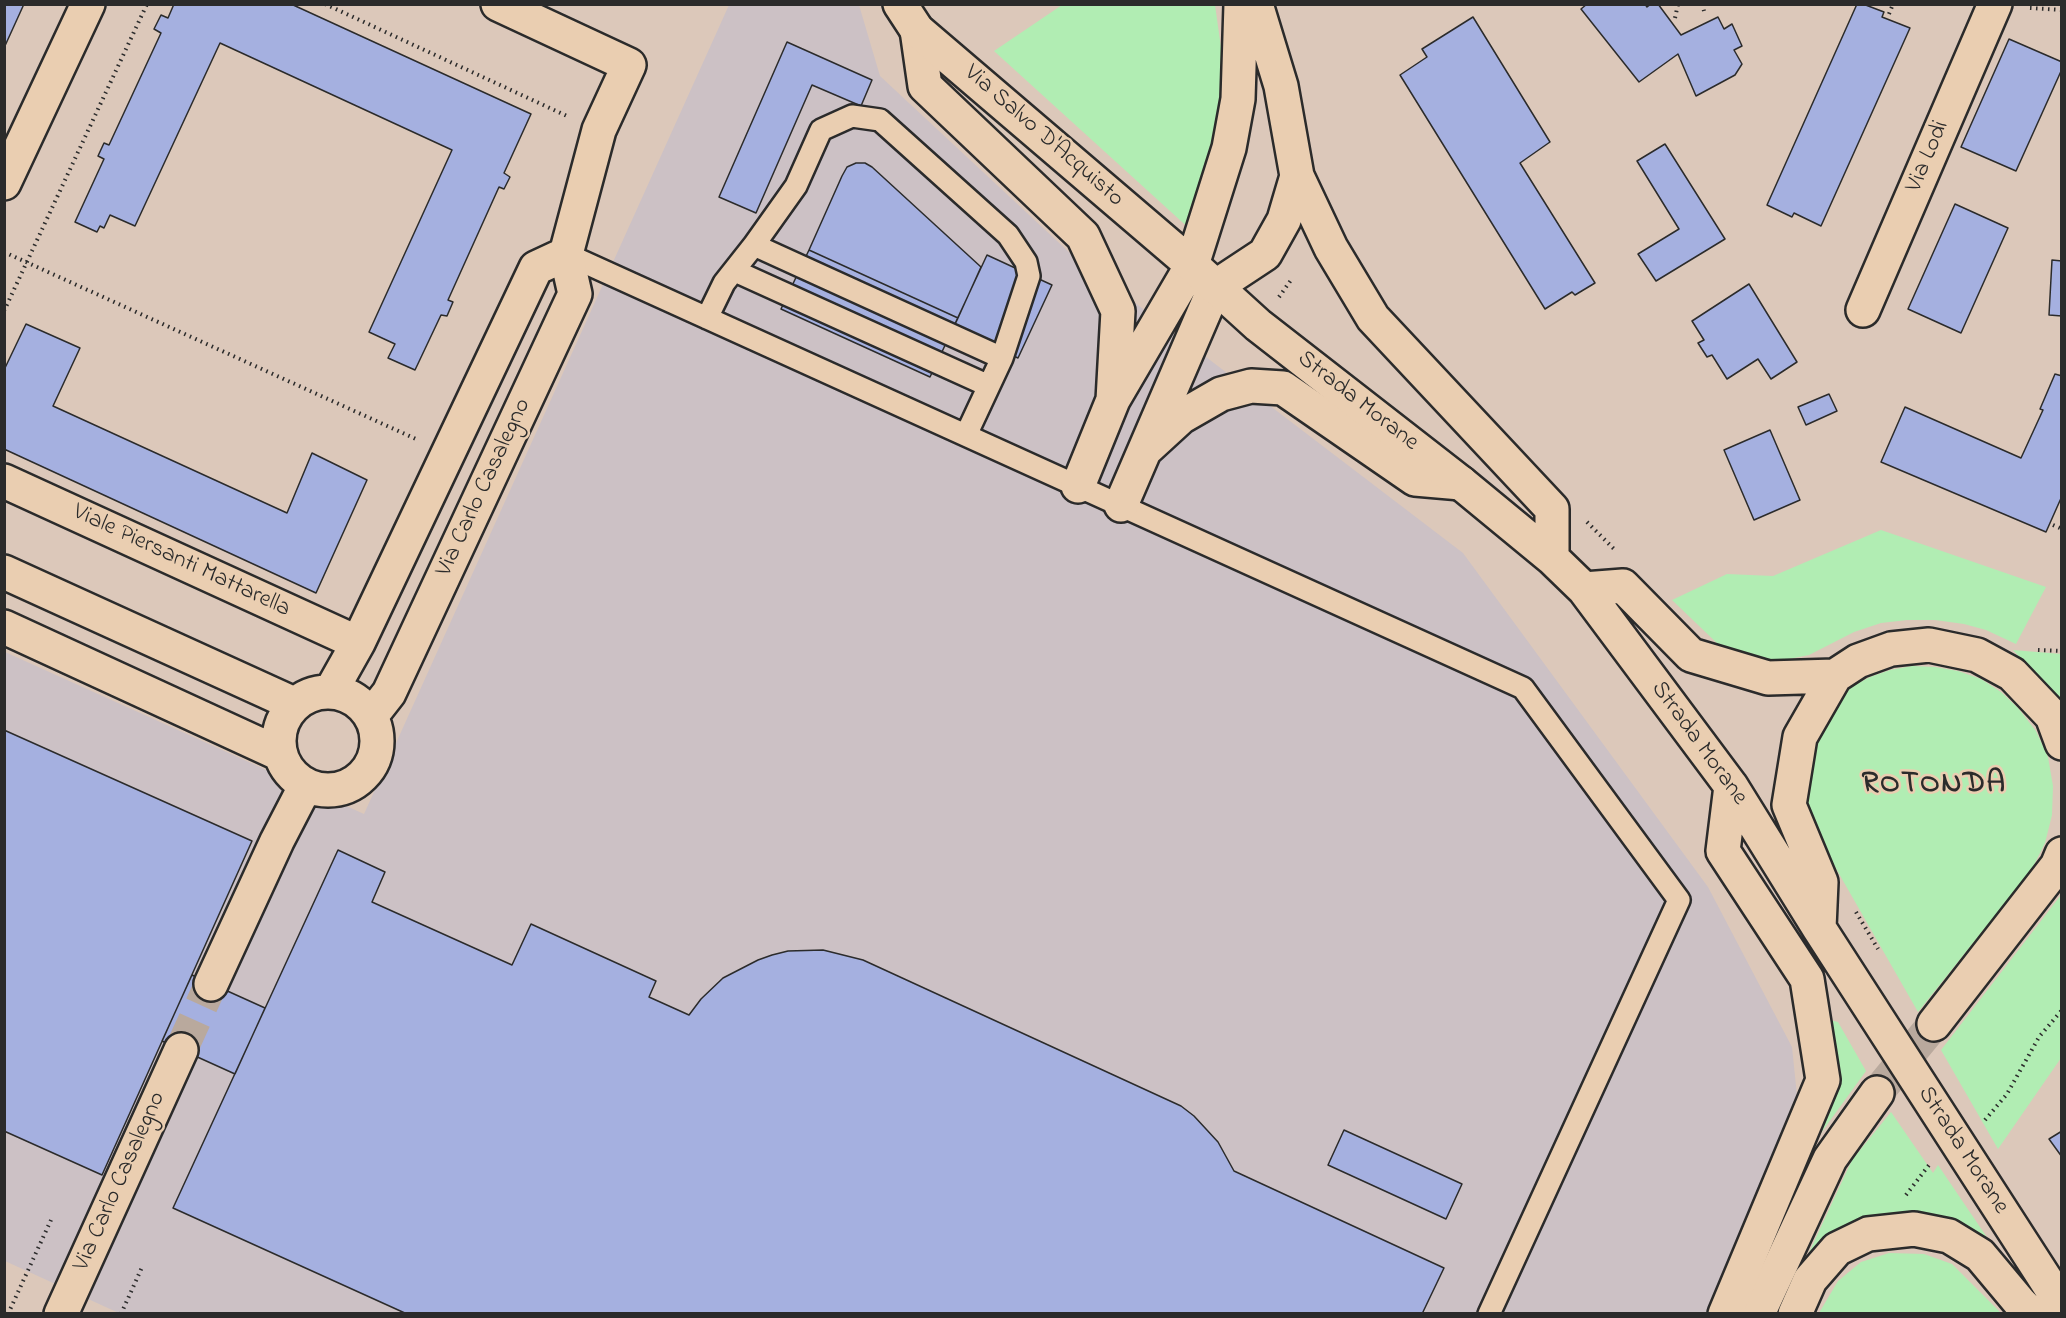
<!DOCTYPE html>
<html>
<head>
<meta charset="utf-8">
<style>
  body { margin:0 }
  #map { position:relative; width:2066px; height:1318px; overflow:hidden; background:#dcc8ba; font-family:"Indie Flower",sans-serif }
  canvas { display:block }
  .frame { position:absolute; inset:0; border:6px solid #2b2b2b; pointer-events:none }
</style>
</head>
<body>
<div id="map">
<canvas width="2066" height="1318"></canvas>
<div class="frame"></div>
</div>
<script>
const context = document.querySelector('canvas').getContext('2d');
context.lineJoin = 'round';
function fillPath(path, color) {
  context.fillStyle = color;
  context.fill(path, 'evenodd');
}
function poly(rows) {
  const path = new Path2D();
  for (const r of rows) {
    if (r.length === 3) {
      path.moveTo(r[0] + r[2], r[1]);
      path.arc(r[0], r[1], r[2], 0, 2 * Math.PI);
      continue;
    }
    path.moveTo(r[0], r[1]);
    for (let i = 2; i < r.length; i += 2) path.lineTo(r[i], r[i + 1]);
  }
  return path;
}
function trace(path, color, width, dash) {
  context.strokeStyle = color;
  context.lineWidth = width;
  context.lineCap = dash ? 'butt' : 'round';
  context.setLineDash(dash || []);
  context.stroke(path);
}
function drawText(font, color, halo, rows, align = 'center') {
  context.font = font + ' "Indie Flower",sans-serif';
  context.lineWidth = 5;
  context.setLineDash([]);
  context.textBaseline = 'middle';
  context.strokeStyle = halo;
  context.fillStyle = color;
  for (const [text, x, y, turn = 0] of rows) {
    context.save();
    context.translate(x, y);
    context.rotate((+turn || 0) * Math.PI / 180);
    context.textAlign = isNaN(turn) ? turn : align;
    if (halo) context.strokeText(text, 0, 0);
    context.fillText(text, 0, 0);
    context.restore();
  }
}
fillPath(poly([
  [729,5,859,5,880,76,1071,254,1463,553,1708,887,1792,1047,1799,1115,1709,1313,121,1314,5,1261,5,652,364,814]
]), '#ccc1c5');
fillPath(poly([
  [1062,5,1215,5,1229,104,1192,231,994,51],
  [1881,530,2046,587,2016,644,1986,630,1964,624,1935,620,1907,620,1881,623,1854,632,1809,655,1784,660,1758,660,1735,655,1720,646,1672,600,1727,574,1773,576],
  [2013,650,2061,654,2061,702,2026,664],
  [1912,666,1935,667,1958,671,1981,679,2001,692,2018,708,2036,731,2048,757,2053,786,2052,815,2045,843,2032,869,1918,1012,1814,830,1808,809,1806,795,1813,749,1828,705,1851,687,1870,677,1890,670],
  [2061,895,2061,1058,1998,1149,1941,1050],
  [1830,1020,1838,1022,1866,1071,1813,1144],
  [1891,1112,1933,1173,1938,1165,2003,1261,1936,1221,1799,1274,1852,1160],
  [1889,1253,1924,1254,1952,1264,2001,1313,1819,1313,1838,1281,1861,1262]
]), '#b1edb3');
const building = poly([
  [4,4,24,4,4,48,4,4],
  [174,4,291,4,531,114,504,173,510,177,504,189,499,187,448,300,453,302,447,316,441,315,415,370,388,358,395,344,369,332,452,150,220,43,135,226,110,215,104,228,100,226,97,232,75,222,104,159,98,156,104,143,109,145,161,33,154,29,161,15,168,18,174,4],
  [1587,4,1645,4,1647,7,1651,4,1658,4,1681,35,1718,17,1724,29,1732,24,1742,46,1734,50,1742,64,1735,75,1696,96,1678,54,1639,82,1581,9,1587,4],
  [1857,4,1863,4,1884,12,1882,17,1910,28,1821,226,1794,213,1792,217,1767,205,1857,4],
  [1473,17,1550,142,1520,163,1595,283,1575,295,1572,292,1545,309,1400,75,1427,57,1422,49,1473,17],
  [2009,39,2062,62,2062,69,2016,171,1961,147,2009,39],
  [787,42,872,80,861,106,812,85,756,213,719,197,787,42],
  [1665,144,1725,239,1656,281,1638,254,1679,229,1637,161,1665,144],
  [856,163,865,163,872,167,981,267,958,318,809,250,842,176,847,167,856,163],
  [1955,204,2008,228,1961,333,1908,309,1955,204],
  [809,250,958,318,930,377,781,309,809,250],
  [987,255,1052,285,1018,358,953,328,987,255],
  [2052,260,2062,261,2062,316,2049,315,2052,260],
  [1749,284,1797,362,1771,379,1758,359,1727,379,1712,355,1707,357,1698,343,1704,340,1692,321,1749,284],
  [26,324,80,348,53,406,287,513,312,453,367,480,316,593,4,449,4,370,26,324],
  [2055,374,2062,376,2062,496,2046,532,1881,462,1905,407,2021,458,2043,410,2040,409,2055,374],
  [1829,394,1837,411,1806,425,1798,407,1829,394],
  [1770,430,1800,500,1754,520,1724,450,1770,430],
  [4,730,252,841,102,1175,4,1131,4,730],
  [338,850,385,872,372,902,512,965,531,924,656,981,649,997,689,1015,701,999,723,978,758,960,772,955,788,951,823,950,863,960,1181,1106,1194,1116,1218,1142,1234,1171,1444,1268,1422,1314,407,1314,173,1208,338,850],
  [192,975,265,1008,235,1074,162,1041,192,975],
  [1344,1130,1462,1184,1446,1219,1328,1165,1344,1130],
  [2062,1131,2062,1157,2049,1139,2062,1131]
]);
fillPath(building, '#a5b0e0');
trace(building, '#2b2b2b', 1.5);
trace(poly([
  [181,1050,211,984],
  [1877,1093,1934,1024]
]), '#b9a99d', 33, [33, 16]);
const lane = poly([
  [754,245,796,186,821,130,852,116,880,120,1008,235,1026,262,1029,276,1002,358],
  [566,254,1523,688,1679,900,1489,1314],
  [735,271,989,386],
  [707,318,724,283,754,245,1002,358,966,435]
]);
const street = poly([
  [917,30,925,86,1083,236,1118,311,1113,400],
  [4,183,88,4],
  [1863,310,1995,4],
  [1145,450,1181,417,1221,394,1251,386,1283,388,1415,479,1461,483],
  [4,481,358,643],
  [1078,486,1113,400,1192,265],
  [1121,505,1215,287],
  [4,572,294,704],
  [4,627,280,754],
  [331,691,358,643,536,268,566,254],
  [328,741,49],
  [371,716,389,693,575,294,566,254,599,130,629,65,498,4],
  [211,984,277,841,306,785],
  [61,1314,181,1050],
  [1758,1314,1830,1159,1877,1093]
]);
const secondary = poly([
  [900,4,917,30,1192,265,1258,325,1461,483,1552,558,1584,589,1731,786,1819,928,2062,1305],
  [1297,176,1331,248,1373,318,1552,509,1552,558],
  [1192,265,1229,148,1238,99,1241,4],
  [1215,287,1265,254,1284,220,1297,176,1281,86,1256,4],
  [1584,589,1623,586,1691,655,1768,678,1835,676],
  [1819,928,1821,882,1789,805,1800,737,1835,676,1858,661,1891,649,1929,645,1977,655,2012,674,2052,716,2062,743],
  [1934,1024,2057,866,2062,854],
  [1725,1314,1823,1080,1807,979,1723,851,1731,786],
  [1795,1314,1810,1280,1837,1249,1868,1234,1914,1229,1949,1236,1980,1255,2021,1304,2031,1314]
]);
trace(lane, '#2b2b2b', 26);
trace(street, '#2b2b2b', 38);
trace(secondary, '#2b2b2b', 38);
trace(poly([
  [325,4,567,116],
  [1702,4,1704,11],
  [2030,8,2062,10],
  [1889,14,1893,4],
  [1675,18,1678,4],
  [4,252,416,439],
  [1279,297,1291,280],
  [4,311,147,4],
  [1587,522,1616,551],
  [2053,525,2062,529],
  [2038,650,2062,651],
  [1856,912,1878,949],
  [1985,1120,2007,1094,2039,1037,2062,1010],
  [1906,1195,1929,1165],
  [8,1314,51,1220],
  [121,1314,143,1265]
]), '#2b2b2b', 4, [1.5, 4.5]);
trace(lane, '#eaceb1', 21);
trace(street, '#eaceb1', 33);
trace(secondary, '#eaceb1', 33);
drawText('24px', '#2b2b2b', '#eaceb1', [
  ["Via Salvo D'Acquisto",1043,137,41],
  ["Via Lodi",1929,157,-67],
  ["Strada Morane",1357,402,38],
  ["Via Carlo Casalegno",485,488,-65],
  ["Viale Piersanti Mattarella",181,562,25],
  ["Strada Morane",1698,744,54],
  ["Strada Morane",1962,1151,57],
  ["Via Carlo Casalegno",121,1182,-66]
]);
context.letterSpacing = '1.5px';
drawText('bold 30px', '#2b2b2b', '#eaceb1', [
  ["ROTONDA",1934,786]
]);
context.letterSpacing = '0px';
</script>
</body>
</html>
